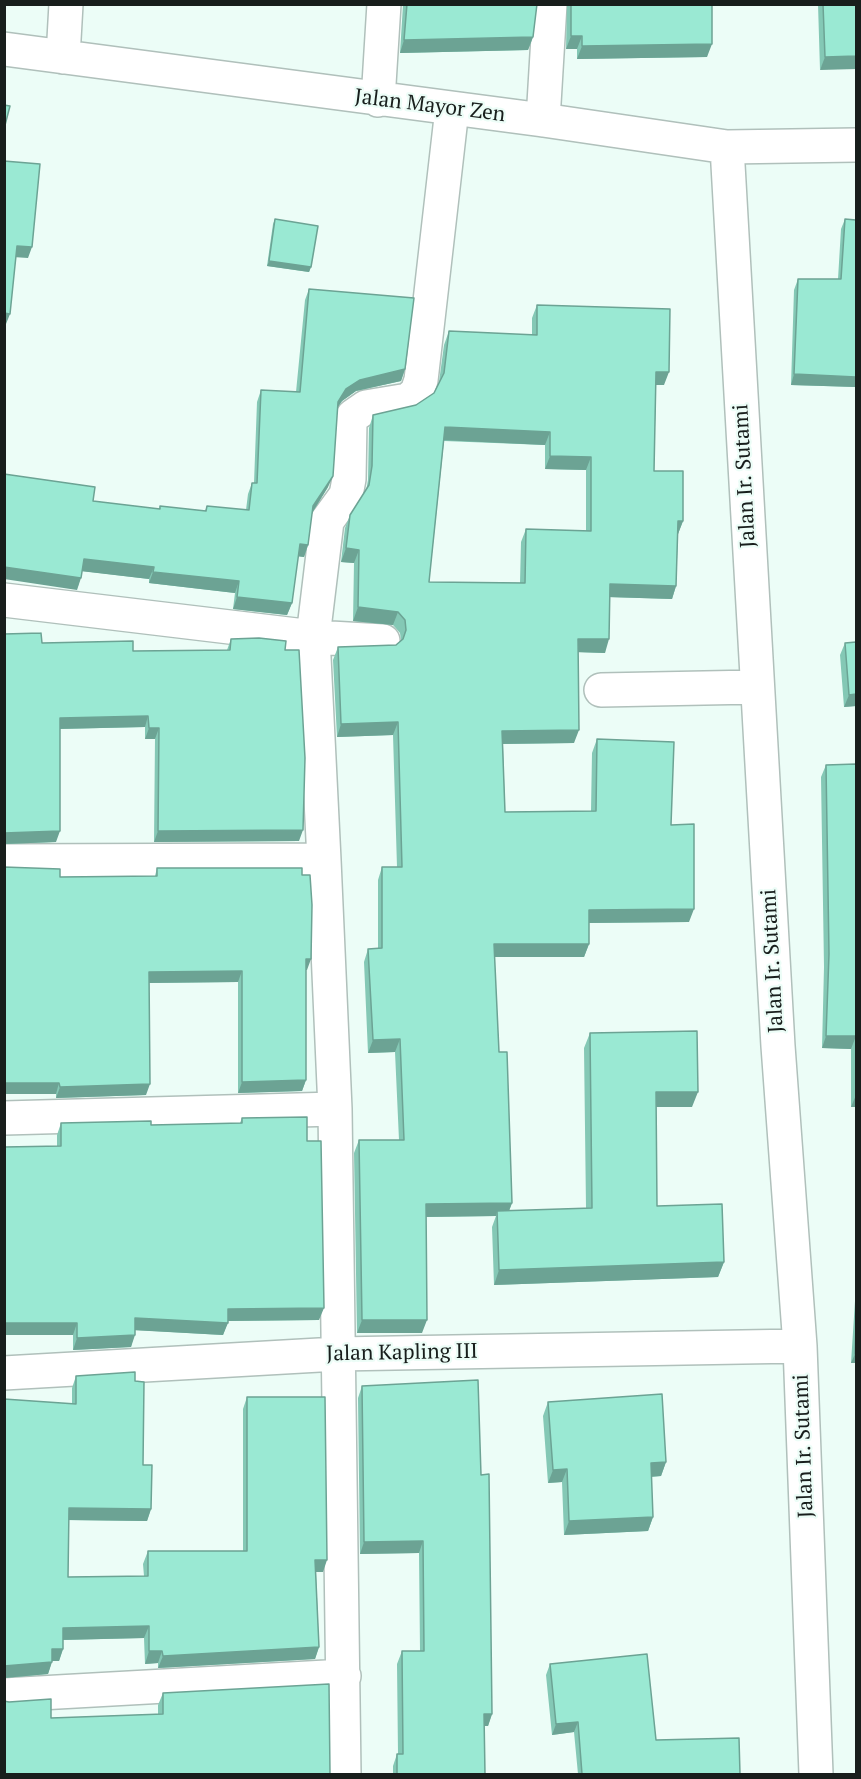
<!DOCTYPE html>
<html>
<head>
<meta charset="utf-8">
<style>
  body { margin:0 }
  #map { position:relative; width:861px; height:1779px; overflow:hidden; background:#ecfdf7; font-family:"PT Serif",serif }
  canvas { display:block }
  .frame { position:absolute; inset:0; border:6px solid #181e1c; pointer-events:none }
</style>
</head>
<body>
<div id="map">
<canvas width="861" height="1779"></canvas>
<div class="frame"></div>
</div>
<script>
const context = document.querySelector('canvas').getContext('2d');
context.lineJoin = 'round';
function poly(rows) {
  const path = new Path2D();
  for (const r of rows) {
    path.moveTo(r[0], r[1]);
    for (let i = 2; i < r.length; i += 2) path.lineTo(r[i], r[i + 1]);
  }
  return path;
}
function trace(path, color, width, dash) {
  context.strokeStyle = color;
  context.lineWidth = width;
  context.lineCap = dash ? 'butt' : 'round';
  context.setLineDash(dash || []);
  context.stroke(path);
}
function fillPath(path, color) {
  context.fillStyle = color;
  context.fill(path, 'evenodd');
}
function drawText(font, color, halo, rows, align = 'center') {
  context.font = font + ' "PT Serif",serif';
  context.lineWidth = 4.5;
  context.setLineDash([]);
  context.textBaseline = 'middle';
  context.strokeStyle = halo;
  context.fillStyle = color;
  for (const [text, x, y, turn = 0] of rows) {
    context.save();
    context.translate(x, y);
    context.rotate((+turn || 0) * Math.PI / 180);
    context.textAlign = isNaN(turn) ? turn : align;
    if (halo) context.strokeText(text, 0, 0);
    context.fillText(text, 0, 0);
    context.restore();
  }
}
const minor = poly([
  [4,49,543,120,727,147,856,145],
  [63,57,66,4],
  [378,100,384,4],
  [543,120,550,4],
  [727,147,778,1046,800,1346,816,1774],
  [4,600,313,637,383,641],
  [601,690,756,687],
  [324,860,313,637,327,521,346,495,349,479,350,422,353,416,366,407,408,400,417,392,421,380,452,109],
  [4,861,324,860,335,1109,344,1774],
  [4,1118,335,1109],
  [4,1373,337,1354,800,1346],
  [4,1695,344,1676]
]);
trace(minor, '#b0c0bb', 36);
trace(minor, '#fff', 33);
fillPath(poly([
  [537,4,533,37,528,50,400,53,403,5],
  [567,4,712,4,707,57,577,59,577,49,566,49],
  [818,4,856,4,820,70],
  [275,219,311,267,309,272,267,266,273,224],
  [845,219,856,387,791,385,794,290,798,279,838,279,841,229],
  [309,289,405,369,401,381,356,391,342,401,337,408,328,487,312,513,308,545,304,557,298,556,292,603,287,615,233,609,235,593,149,583,149,579,82,571,77,590,93,501,159,509,160,506,205,511,207,506,246,510,248,494,252,483,254,483,257,402,261,390,296,392,305,300],
  [537,305,664,385,656,385,654,471,683,521,678,534,676,586,672,599,610,597,605,653,578,652,574,743,503,744,505,812,591,811,592,753,597,739,671,825,689,922,589,923,589,944,584,957,494,957,499,1052,512,1203,509,1211,586,1208,584,1048,590,1033,692,1107,656,1107,657,1206,724,1262,718,1277,494,1285,492,1227,496,1216,426,1217,422,1333,357,1333,354,1153,359,1140,399,1140,395,1052,368,1053,364,962,368,949,378,949,378,880,382,867,397,867,393,735,337,737,333,660,338,647,396,645,401,640,400,633,393,625,353,621,354,563,341,562,345,528,350,515,366,491,368,480,369,428,373,415,416,405,434,393,439,382,444,345,449,331,532,335,532,318],
  [444,441,545,445,545,469,586,470,586,531,526,529,521,542,520,583,429,582],
  [4,634,42,643,133,651,227,650,231,639,285,650,299,841,154,842,155,739,145,739,145,727,60,729,56,842,4,844],
  [856,642,856,706,844,707,840,655,845,643],
  [856,764,856,1107,851,1107,851,1049,822,1048,824,967,821,777,826,765],
  [4,867,60,877,155,876,157,868,302,875,307,970,306,970,306,1080,302,1091,238,1093,238,982,149,983,146,1095,56,1098,56,1094,4,1094],
  [242,1118,307,1141,319,1320,228,1321,223,1335,135,1330,131,1347,73,1350,73,1335,4,1335,4,1147,57,1146,57,1135,61,1123,151,1125,240,1123],
  [856,1298,856,1363,851,1363,855,1301],
  [76,1376,135,1381,143,1465,151,1509,147,1521,69,1520,68,1577,144,1576,143,1564,148,1551,243,1551,243,1409,247,1397,323,1572,316,1572,319,1647,315,1659,158,1668,158,1663,145,1664,144,1638,63,1640,63,1649,59,1661,52,1661,48,1674,4,1678,4,1399,72,1404,72,1388],
  [362,1386,481,1475,492,1714,488,1726,484,1726,485,1774,393,1774,393,1766,397,1754,398,1754,397,1664,402,1651,420,1651,419,1553,360,1554,358,1398],
  [548,1402,666,1462,661,1476,651,1477,653,1517,648,1531,564,1535,562,1482,548,1483,543,1416],
  [856,1460,856,1507,855,1507,855,1463],
  [856,1530,856,1556,855,1556],
  [550,1664,656,1740,740,1774,578,1774,574,1732,552,1735,546,1675],
  [163,1693,330,1774,51,1718,158,1714,158,1705]
]), '#84c8b5');
fillPath(poly([
  [571,36,582,36,577,49,566,49],
  [533,37,528,50,400,53,404,40],
  [712,44,707,57,577,59,582,46],
  [856,56,856,69,820,70,825,57],
  [17,246,32,247,28,258,13,257],
  [269,261,311,267,309,272,267,266],
  [4,313,10,314,6,324,4,324],
  [405,369,401,381,356,391,342,401,333,414,338,402,346,389,360,380],
  [656,372,669,372,664,385,652,385],
  [794,374,856,377,856,387,791,385],
  [445,427,550,432,545,445,440,440],
  [550,456,591,457,586,470,545,469],
  [333,476,328,487,309,518,313,506],
  [678,521,683,521,678,534,673,534],
  [300,544,308,545,304,557,295,556],
  [346,548,359,550,354,563,341,562],
  [84,559,154,567,149,579,80,571],
  [4,567,81,578,77,590,4,579],
  [153,572,239,581,235,593,149,583],
  [610,584,676,586,672,599,606,597],
  [237,597,292,603,287,615,233,609],
  [358,607,398,612,393,625,353,621],
  [578,639,609,639,605,653,573,652],
  [856,694,856,706,844,707,849,695],
  [148,716,145,727,56,729,60,718],
  [398,722,393,735,337,737,341,724],
  [149,728,159,728,155,739,145,739],
  [579,730,574,743,497,744,502,731],
  [303,830,299,841,154,842,158,831],
  [60,831,56,842,4,844,4,833],
  [694,909,689,922,584,923,589,910],
  [494,944,589,944,584,957,489,957],
  [306,959,311,959,307,970,302,970],
  [242,971,238,982,145,983,149,972],
  [826,1036,856,1036,851,1049,822,1048],
  [400,1039,395,1052,368,1053,373,1040],
  [306,1080,302,1091,238,1093,242,1082],
  [4,1083,59,1083,56,1094,4,1094],
  [150,1084,146,1095,56,1098,60,1087],
  [656,1092,698,1092,692,1107,650,1107],
  [856,1095,856,1107,851,1107],
  [512,1203,507,1216,497,1211,496,1216,422,1217,426,1204],
  [724,1262,718,1277,494,1285,499,1270],
  [324,1308,319,1320,224,1321,228,1309],
  [135,1318,228,1323,223,1335,131,1330],
  [362,1320,427,1320,422,1333,357,1333],
  [4,1323,77,1323,73,1335,4,1335],
  [135,1335,131,1347,73,1350,77,1338],
  [855,1354,856,1354,856,1363,851,1363],
  [666,1462,661,1476,646,1477,651,1463],
  [567,1469,562,1482,548,1483,553,1470],
  [69,1508,151,1509,147,1521,65,1520],
  [653,1517,648,1531,564,1535,569,1521],
  [423,1541,419,1553,360,1554,364,1542],
  [315,1560,327,1560,323,1572,311,1572],
  [149,1626,144,1638,59,1640,63,1628],
  [319,1647,315,1659,158,1668,163,1656],
  [52,1649,63,1649,59,1661,48,1661],
  [149,1651,162,1651,158,1663,145,1664],
  [52,1662,48,1674,4,1678,4,1666],
  [484,1714,492,1714,488,1726,480,1726],
  [578,1722,574,1732,552,1735,556,1724]
]), '#6ca394');
const building = poly([
  [407,4,537,4,533,37,404,40,407,4],
  [571,4,712,4,712,44,582,46,582,36,571,36,571,4],
  [823,4,856,4,856,56,825,57,823,4],
  [4,105,10,106,4,129,4,105],
  [4,161,40,164,32,247,17,246,10,314,4,313,4,161],
  [275,219,318,226,311,267,269,261,275,219],
  [845,219,856,220,856,377,794,374,798,279,841,279,845,219],
  [309,289,414,298,405,369,360,380,346,389,338,402,333,476,313,506,308,545,300,544,292,603,237,597,239,581,153,572,154,567,84,559,81,578,4,567,4,474,95,487,93,501,160,509,160,506,206,511,207,506,249,510,252,483,257,483,261,390,300,392,309,289],
  [537,305,670,309,669,372,656,372,654,471,683,471,683,521,678,521,676,586,610,584,609,639,578,639,579,730,502,731,505,812,596,811,597,739,674,742,671,825,694,824,694,909,589,910,589,944,494,944,499,1052,507,1052,512,1203,426,1204,427,1320,362,1320,359,1140,404,1140,400,1039,373,1040,368,949,382,948,382,867,402,867,398,722,341,724,338,647,396,645,403,639,406,630,405,620,398,612,358,607,359,550,346,548,350,515,369,485,372,466,373,415,416,405,434,393,444,373,449,331,537,335,537,305],
  [445,427,550,432,550,456,591,457,591,531,526,529,525,583,429,582,445,427],
  [41,633,42,643,133,641,133,651,230,650,231,639,259,638,286,641,285,650,299,650,305,758,303,830,158,831,159,728,149,728,148,716,60,718,60,831,4,833,4,634,41,633],
  [856,642,856,694,849,695,845,643,856,642],
  [856,764,856,1095,856,1036,826,1036,829,954,826,765,856,764],
  [4,867,60,869,60,877,157,876,157,868,302,868,302,875,310,875,312,905,311,959,306,959,306,1080,242,1082,242,971,149,972,150,1084,60,1087,59,1083,4,1083,4,867],
  [697,1031,698,1092,656,1092,657,1206,722,1204,724,1262,499,1270,497,1211,592,1208,590,1033,697,1031],
  [307,1117,307,1141,321,1141,324,1308,228,1309,228,1323,135,1318,135,1335,77,1338,77,1323,4,1323,4,1147,61,1146,61,1123,151,1121,151,1125,242,1123,242,1118,307,1117],
  [856,1325,856,1354,855,1354,856,1325],
  [135,1372,135,1381,144,1382,143,1465,152,1465,151,1509,69,1508,68,1577,148,1576,148,1551,247,1551,247,1397,325,1397,327,1560,315,1560,319,1647,163,1656,162,1651,149,1651,149,1626,63,1628,63,1649,52,1649,52,1662,4,1666,4,1399,76,1404,76,1376,135,1372],
  [478,1380,481,1475,489,1474,492,1714,484,1714,485,1774,397,1774,397,1754,403,1754,402,1651,424,1651,423,1541,364,1542,362,1386,478,1380],
  [662,1394,666,1462,651,1463,653,1517,569,1521,567,1469,553,1470,548,1402,662,1394],
  [647,1654,656,1740,739,1738,740,1774,582,1774,578,1722,556,1724,550,1664,647,1654],
  [329,1684,330,1774,4,1774,4,1701,9,1702,51,1699,51,1718,163,1714,163,1693,329,1684]
]);
fillPath(building, '#9ae9d3');
trace(building, '#6ca394', 1.5);
drawText('21px', '#181e1c', '#ecfdf7', [
  ["Jalan Mayor Zen",430,106,7],
  ["Jalan Ir. Sutami",745,476,-93],
  ["Jalan Ir. Sutami",773,961,-93],
  ["Jalan Kapling III",402,1353,-1],
  ["Jalan Ir. Sutami",804,1446,-92]
]);
</script>
</body>
</html>
